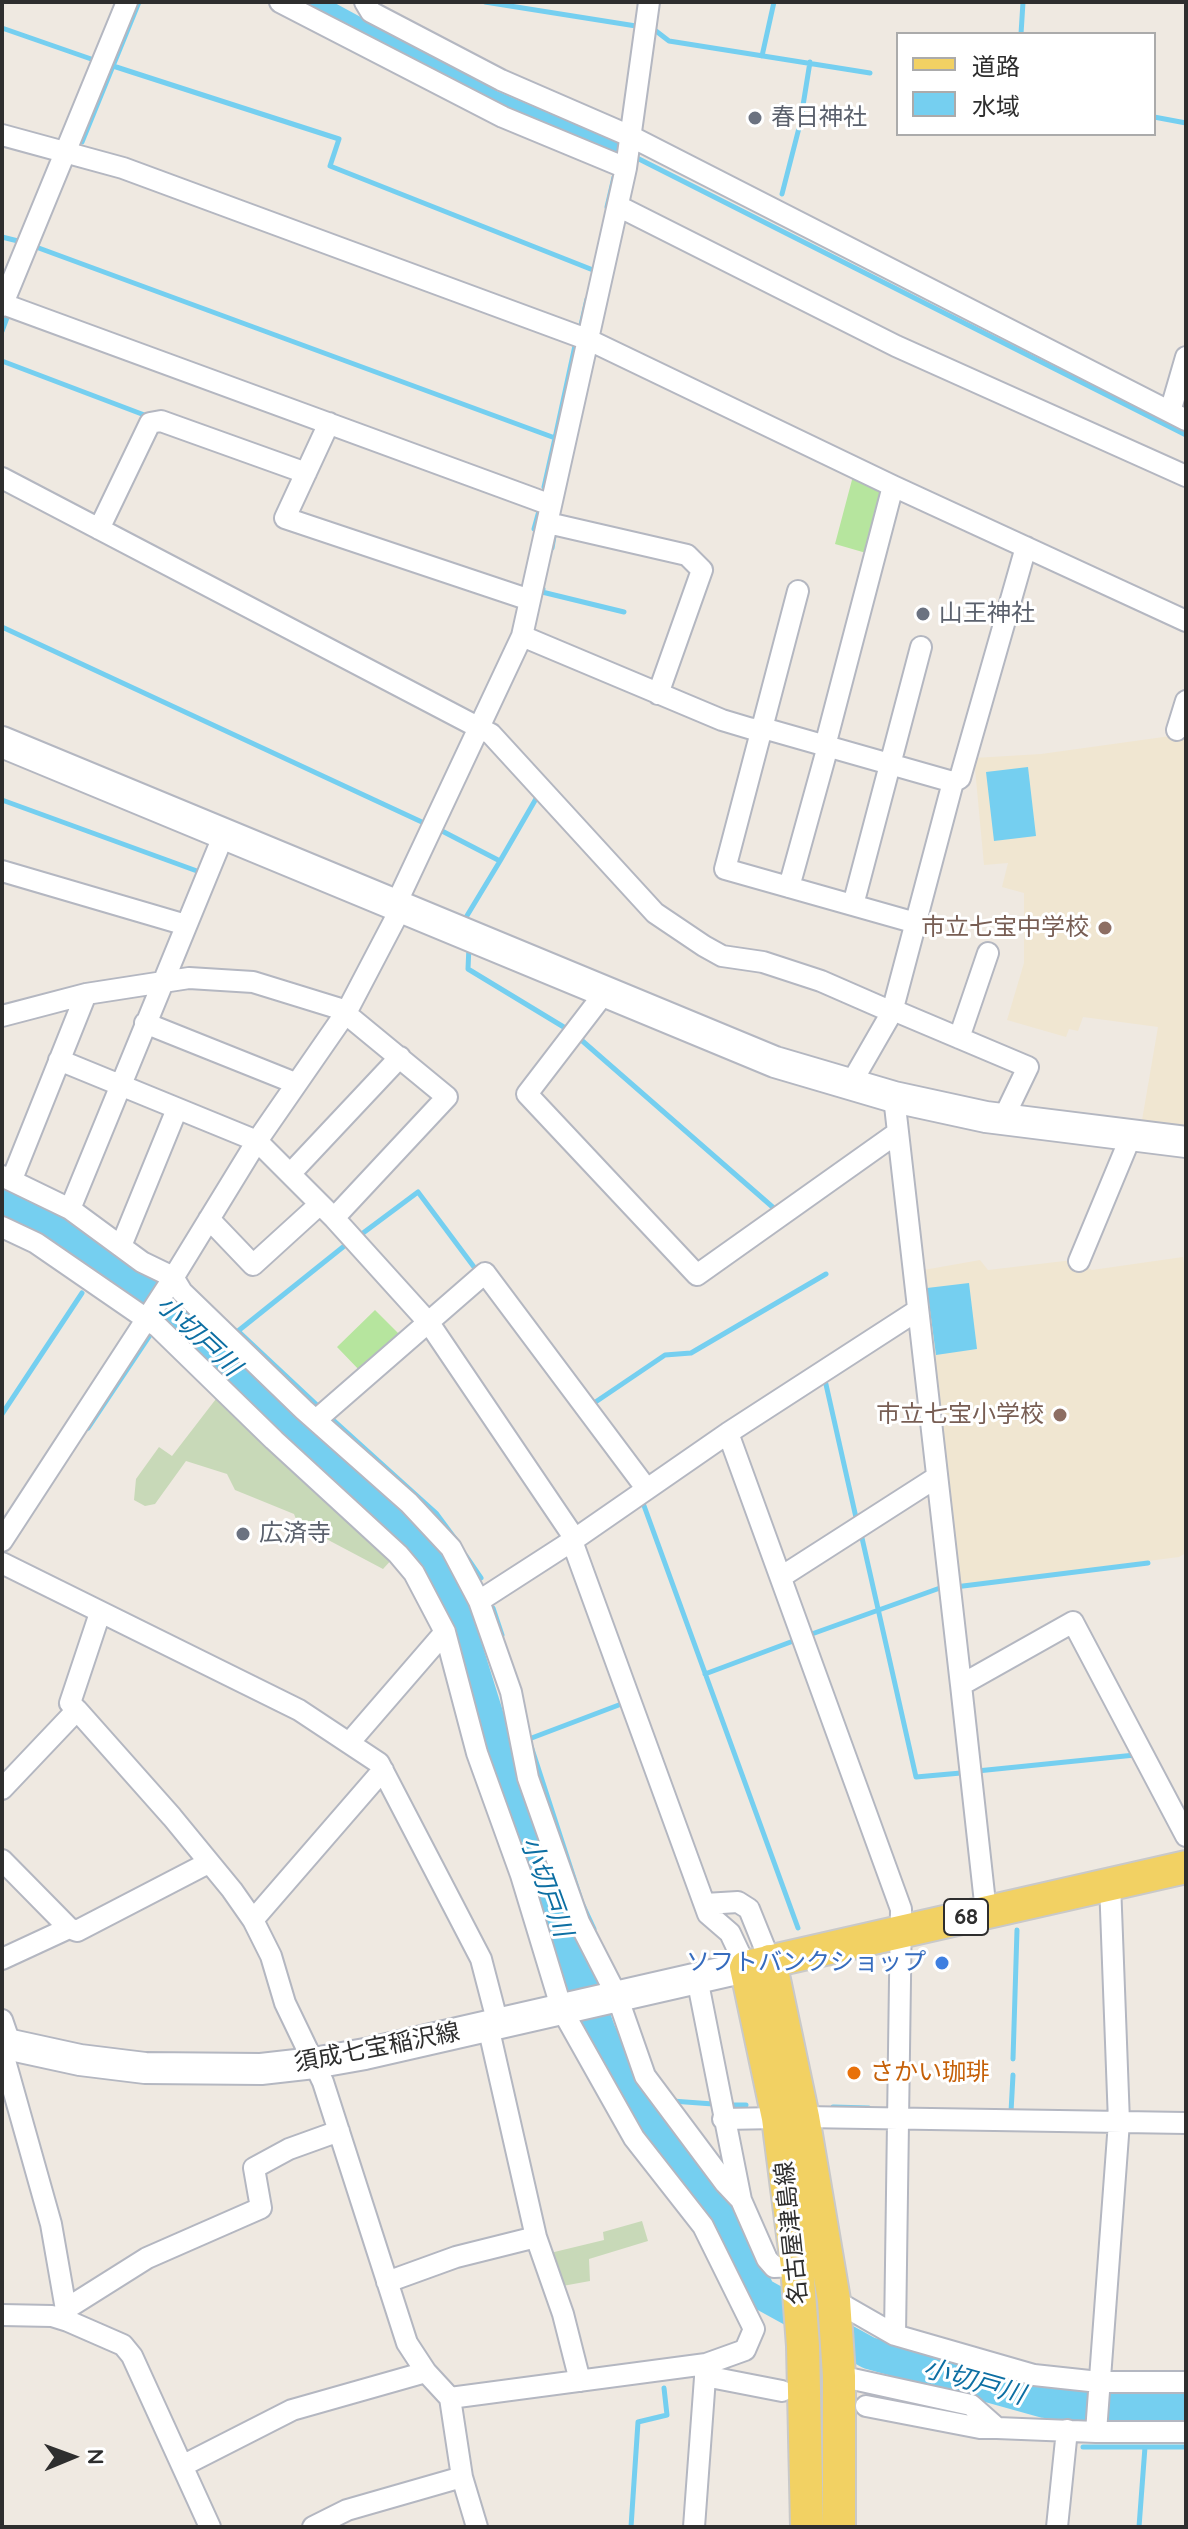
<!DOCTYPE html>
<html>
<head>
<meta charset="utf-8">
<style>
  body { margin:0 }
  #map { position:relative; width:1188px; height:2529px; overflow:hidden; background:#efe9e1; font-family:Quicksand,"Noto Sans JP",sans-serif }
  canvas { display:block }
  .frame { position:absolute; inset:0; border:4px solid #2e2e2e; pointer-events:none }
  .legend { position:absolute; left:896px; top:32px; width:260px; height:104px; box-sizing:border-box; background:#fff; border:2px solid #ababab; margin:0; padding:10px 14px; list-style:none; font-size:24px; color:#2e2e2e }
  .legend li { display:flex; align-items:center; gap:16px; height:40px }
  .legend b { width:40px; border:2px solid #ababab }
  .north { position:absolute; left:32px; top:2417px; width:80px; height:80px; -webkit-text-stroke:6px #fff; paint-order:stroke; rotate:89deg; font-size:22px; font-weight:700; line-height:32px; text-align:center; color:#2e2e2e }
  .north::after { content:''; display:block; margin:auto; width:28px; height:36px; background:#2e2e2e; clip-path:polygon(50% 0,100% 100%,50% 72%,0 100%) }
</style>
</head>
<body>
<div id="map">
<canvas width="1188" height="2529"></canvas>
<div class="frame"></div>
<ul class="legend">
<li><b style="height:10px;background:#f2d163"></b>道路</li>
<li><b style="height:22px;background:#75cff0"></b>水域</li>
</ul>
<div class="north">N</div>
</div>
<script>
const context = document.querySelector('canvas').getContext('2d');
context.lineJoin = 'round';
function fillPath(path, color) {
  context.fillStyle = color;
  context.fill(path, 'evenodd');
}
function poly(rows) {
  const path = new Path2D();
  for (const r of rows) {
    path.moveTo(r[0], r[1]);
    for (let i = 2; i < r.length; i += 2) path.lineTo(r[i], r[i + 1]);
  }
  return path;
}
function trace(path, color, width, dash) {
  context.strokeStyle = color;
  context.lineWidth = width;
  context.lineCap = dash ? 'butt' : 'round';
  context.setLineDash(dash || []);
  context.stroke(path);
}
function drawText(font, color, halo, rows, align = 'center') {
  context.font = font + ' Quicksand,"Noto Sans JP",sans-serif';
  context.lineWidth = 6;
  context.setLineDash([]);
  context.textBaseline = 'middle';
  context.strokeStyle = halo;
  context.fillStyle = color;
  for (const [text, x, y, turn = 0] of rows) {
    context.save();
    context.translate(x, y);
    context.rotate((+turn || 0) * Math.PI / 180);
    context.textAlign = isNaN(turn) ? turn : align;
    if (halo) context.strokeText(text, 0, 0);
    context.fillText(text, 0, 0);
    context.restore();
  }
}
fillPath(poly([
  [1186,731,1186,1132,1141,1126,1158,1027,1083,1017,1078,1031,1069,1029,1066,1037,1007,1020,1024,963,1024,893,1002,887,1008,863,984,865,974,758,1041,754,1185,734],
  [1183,1257,1186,1276,1186,1553,1179,1557,955,1586,918,1271,980,1260,988,1270,1073,1260,1092,1270]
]), '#f0e6d1');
fillPath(poly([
  [853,476,888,492,873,555,835,544],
  [375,1310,403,1338,362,1373,337,1347]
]), '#b6e59e');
fillPath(poly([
  [219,1395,395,1556,383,1569,298,1524,294,1514,235,1490,227,1474,186,1461,155,1504,145,1506,134,1500,136,1479,159,1447,172,1456],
  [642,2221,648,2241,589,2259,590,2281,557,2287,546,2254,604,2240,603,2232]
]), '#c8d9b8');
fillPath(poly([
  [305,2,333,2,497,91,624,145,622,157,490,101],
  [1028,767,1036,836,994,841,986,772],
  [969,1283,977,1349,936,1355,927,1288]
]), '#75cff0');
trace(poly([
  [485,2,636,26],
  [2,28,94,60],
  [656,31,669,41,870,73],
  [1021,34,1023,2],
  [762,56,774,2],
  [110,65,339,139,330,166,593,270],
  [1154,117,1186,123],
  [82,142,139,2],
  [633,156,1186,435],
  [782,194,800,124,810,62],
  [607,207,614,177],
  [2,237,18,241],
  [36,247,555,438,544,487],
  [581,325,587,299],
  [2,331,8,315],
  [2,361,147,416],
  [555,438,576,341],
  [534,529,539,511],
  [552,548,554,536],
  [543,589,542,592,624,612],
  [2,627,424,823],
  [2,800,197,871],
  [442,831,500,861,465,919],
  [500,861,537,797],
  [469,946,468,969,567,1029],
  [579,1038,776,1210],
  [359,1236,418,1192,477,1271],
  [219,1354,225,1347],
  [825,1380,857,1522],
  [594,1403,665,1355,691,1353,826,1274],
  [318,1406,238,1331,348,1243],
  [2,1414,82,1293],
  [331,1418,436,1513,456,1540],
  [88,1428,152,1332],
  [643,1503,798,1928],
  [862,1538,916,1777,961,1773],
  [466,1556,481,1578],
  [955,1587,1148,1563],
  [493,1608,502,1635],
  [809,1635,940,1588],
  [705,1674,796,1640],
  [529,1739,624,1703],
  [531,1746,582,1903,594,1929],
  [497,1747,508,1743],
  [977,1771,1135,1755],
  [1013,2059,1017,1930],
  [672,2101,713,2104],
  [730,2105,746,2105],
  [833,2107,869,2108],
  [1011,2112,1013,2075],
  [643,2116,657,2112],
  [1083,2447,1186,2447],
  [631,2527,638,2422,667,2415,664,2388],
  [1139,2527,1145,2447]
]), '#75cff0', 5);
trace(poly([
  [2,1201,47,1223,152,1293,187,1323,311,1444,410,1533,437,1566,451,1598,512,1794,600,2032,643,2116,718,2207,760,2293,869,2353,1045,2402,1077,2407,1186,2407]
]), '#75cff0', 32);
const street = poly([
  [280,2,503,117,626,168],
  [365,2,371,12,501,80,630,136,1186,420],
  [2,135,123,168,589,340,893,486,1186,621],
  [618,206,896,346,1186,476],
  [3,304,551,505],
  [2,306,127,2],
  [1170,412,1186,357],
  [329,423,285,518,530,600],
  [2,478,491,734,655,913,704,946,722,956,763,962,821,981,892,1012],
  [548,523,687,555,702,570,658,694],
  [99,529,150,423,161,421,306,473],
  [798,591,725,869,916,923],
  [522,636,722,720,752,729,763,728,953,782],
  [1177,730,1186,701],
  [825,746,893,486],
  [2,871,186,925],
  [789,887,828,746],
  [396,904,522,636,626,168,649,2],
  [853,905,921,647],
  [606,991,527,1094,697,1275,897,1133],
  [893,1010,1028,1067,1003,1119],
  [2,1016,86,994,189,978,253,982,347,1011],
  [145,1023,295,1083],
  [959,1038,988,953],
  [59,1060,257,1141,334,1218,429,1323,575,1539],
  [850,1085,892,1012,953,782,960,778,1026,547],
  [894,1097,961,1685],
  [290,1174,400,1057],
  [2,1176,70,1209,142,1262,173,1277,182,1292,304,1410,409,1503,451,1548,479,1601,511,1692,528,1778,579,1922,617,1996,645,2076,725,2183,741,2200],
  [12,1179,86,994],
  [70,1209,224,834],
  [334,1218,447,1097,345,1013],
  [209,1219,253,1265,320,1204],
  [2,1227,36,1243,158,1327,274,1440,398,1554,414,1573,445,1632,477,1753,521,1875,562,2010,634,2138,703,2226,754,2329,745,2350,706,2364,450,2398],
  [121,1246,177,1109],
  [1079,1261,1131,1136],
  [316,1420,485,1273,646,1488],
  [728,1433,901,1909,895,2335],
  [2,1541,170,1283,257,1141,347,1011,402,906],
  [572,1541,708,1914,730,1933,746,1967],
  [2,1563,299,1710,379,1763,481,1959,498,2024],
  [781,1577,937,1477],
  [479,1601,572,1541,728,1433,918,1310],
  [77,1710,70,1703,100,1613],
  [349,1743,445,1632],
  [2,1789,77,1710,172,1817,232,1890,253,1920,271,1956,285,2003,323,2082,407,2343,426,2372,450,2398,462,2477,477,2527],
  [2,1860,69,1928,2,1959],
  [705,1904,738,1902,749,1909,770,1961],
  [986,1912,961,1685,1073,1622,1186,1836],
  [253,1920,383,1770],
  [69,1928,77,1931,208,1863],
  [697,1978,741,2200,767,2259,774,2267,797,2266],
  [2,2020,11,2046],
  [488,2026,536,2237,563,2314,580,2381],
  [2,2050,51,2224,68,2321],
  [803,2117,1186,2123],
  [723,2119,778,2118],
  [387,2282,456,2257,536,2237],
  [834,2300,895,2335,1034,2375,1099,2382,1186,2382],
  [66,2309,147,2258,261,2208,254,2168,289,2149,339,2131],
  [2,2315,52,2316,68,2321,123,2345,132,2356,210,2527],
  [705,2376,782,2391],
  [839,2376,971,2405,997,2428,1096,2432,1186,2432],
  [866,2406,980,2428,997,2428],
  [1096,2432,1119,2122,1110,1883],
  [184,2465,292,2410,426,2372],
  [313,2527,347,2510,462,2477],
  [694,2527,706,2364],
  [1057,2527,1067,2430]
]);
const secondary = poly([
  [2,742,775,1062,894,1097,986,1117,1186,1142],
  [2,2043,80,2060,145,2068,261,2069,314,2063,365,2054,746,1967]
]);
const primary = poly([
  [770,1961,803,2117,834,2300,839,2376,839,2527],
  [807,2527,803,2346,797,2266,778,2118,746,1967,1186,1867]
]);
trace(street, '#b4b7c1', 24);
trace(secondary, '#b4b7c1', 34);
trace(primary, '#c9c9c9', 36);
trace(street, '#fff', 20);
trace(secondary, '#fff', 30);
trace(primary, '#f2d163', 32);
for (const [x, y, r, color] of [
  [755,118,8,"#6b7280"],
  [923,614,8,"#6b7280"],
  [1105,928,8,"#8d6e63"],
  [1060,1415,8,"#8d6e63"],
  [243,1534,8,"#6b7280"],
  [942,1963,8,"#3f7fe0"],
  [854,2073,8,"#e8710a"]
]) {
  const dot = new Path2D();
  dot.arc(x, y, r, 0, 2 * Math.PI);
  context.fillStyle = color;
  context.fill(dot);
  trace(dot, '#fff', 3);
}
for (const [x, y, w] of [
  [966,1917,44]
]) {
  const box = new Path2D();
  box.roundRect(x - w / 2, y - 18, w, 36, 6);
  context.fillStyle = '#fff';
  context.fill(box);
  trace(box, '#2e2e2e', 2);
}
drawText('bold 22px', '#2e2e2e', null, [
  ["68",966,1917]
]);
drawText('24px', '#5b616d', '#fff', [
  ["春日神社",771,118],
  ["山王神社",939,614],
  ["広済寺",259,1534]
], 'left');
drawText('24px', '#785e54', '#fff', [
  ["市立七宝中学校",1089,928],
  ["市立七宝小学校",1044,1415]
], 'right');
drawText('24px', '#366cbe', '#fff', [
  ["ソフトバンクショップ",926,1963]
], 'right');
drawText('24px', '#2e2e2e', '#fff', [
  ["須成七宝稲沢線",377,2048,-11],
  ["名古屋津島線",792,2233,-96]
]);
drawText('24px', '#c56008', '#fff', [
  ["さかい珈琲",870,2073]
], 'left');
drawText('italic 26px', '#0d6fa3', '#fff', [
  ["小切戸川",198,1336,43],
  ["小切戸川",546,1887,70],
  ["小切戸川",974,2382,16]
]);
</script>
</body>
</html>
